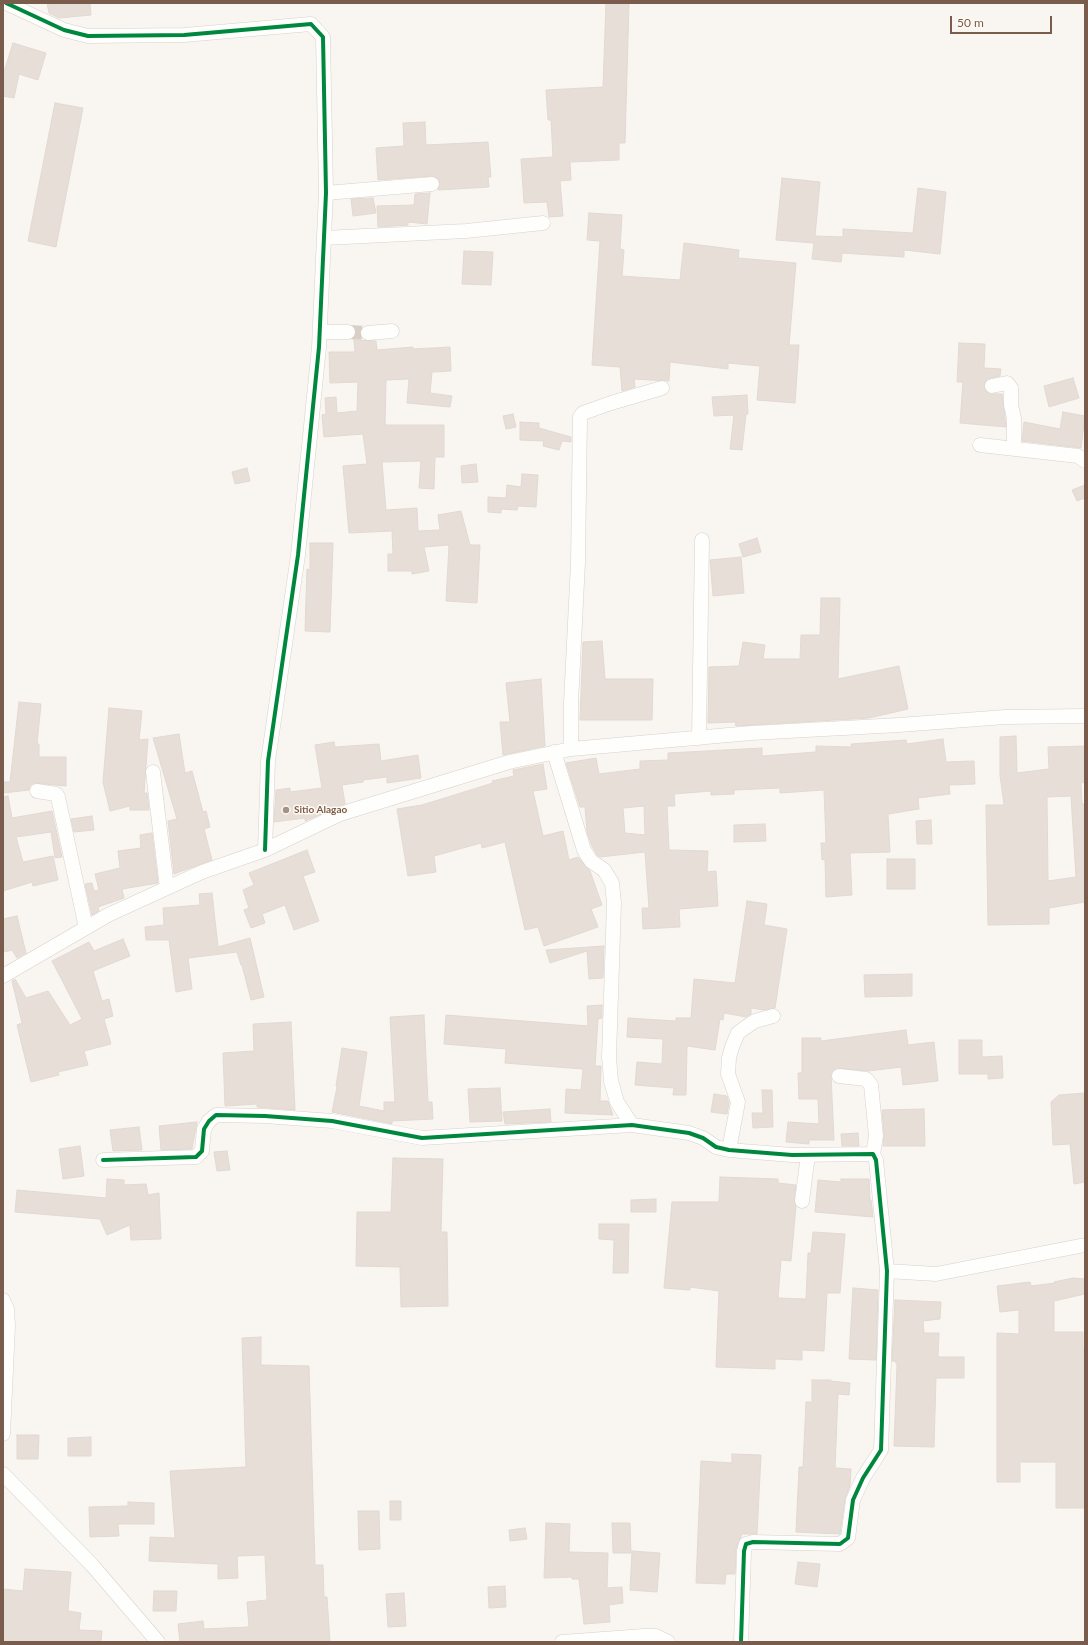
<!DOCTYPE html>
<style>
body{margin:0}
#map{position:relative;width:1088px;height:1645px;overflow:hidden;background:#f9f5f0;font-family:Lato,sans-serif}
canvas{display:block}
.frame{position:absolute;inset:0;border:4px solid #7a5c4d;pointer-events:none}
.scale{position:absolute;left:950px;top:16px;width:102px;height:18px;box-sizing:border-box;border:2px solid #7a5c4d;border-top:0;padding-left:5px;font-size:12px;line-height:14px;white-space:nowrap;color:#7a5c4d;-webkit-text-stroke:3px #fffaf3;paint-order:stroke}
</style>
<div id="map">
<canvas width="1088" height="1645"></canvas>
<div class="frame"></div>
<div class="scale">50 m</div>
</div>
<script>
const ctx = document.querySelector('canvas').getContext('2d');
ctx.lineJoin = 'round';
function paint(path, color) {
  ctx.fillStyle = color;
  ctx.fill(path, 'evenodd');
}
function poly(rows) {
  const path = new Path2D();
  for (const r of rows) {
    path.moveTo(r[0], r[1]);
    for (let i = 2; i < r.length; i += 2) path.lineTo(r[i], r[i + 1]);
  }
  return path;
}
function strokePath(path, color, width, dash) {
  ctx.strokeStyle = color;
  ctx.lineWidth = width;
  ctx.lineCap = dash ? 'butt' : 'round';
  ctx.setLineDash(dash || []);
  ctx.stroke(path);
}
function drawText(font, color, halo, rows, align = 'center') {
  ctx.font = font + ' Lato,sans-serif';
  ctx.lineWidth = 3;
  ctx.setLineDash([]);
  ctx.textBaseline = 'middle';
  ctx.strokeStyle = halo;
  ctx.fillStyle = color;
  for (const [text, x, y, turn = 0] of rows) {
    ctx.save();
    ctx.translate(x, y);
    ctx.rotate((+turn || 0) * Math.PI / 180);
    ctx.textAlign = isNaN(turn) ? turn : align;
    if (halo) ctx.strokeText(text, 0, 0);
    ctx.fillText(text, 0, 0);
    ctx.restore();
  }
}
const building = poly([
 [47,3,90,3,91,15,59,18,49,13,47,3],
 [606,3,629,3,625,143,619,143,619,160,570,162,571,180,560,181,563,216,549,217,547,202,524,203,521,159,553,157,551,120,548,120,546,90,603,87,606,3],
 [13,43,46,53,38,80,19,74,14,98,3,96,3,75,13,43],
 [55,103,83,108,56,247,28,241,55,103],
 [425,122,426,145,488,142,491,177,488,177,489,187,438,190,440,184,439,179,432,176,378,180,376,148,404,146,403,123,425,122],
 [782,178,820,182,815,236,843,237,843,229,913,233,918,188,946,192,940,254,904,250,904,257,842,253,841,262,812,259,814,243,776,240,782,178],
 [430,193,427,224,408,222,408,225,378,227,377,206,414,205,415,194,430,193],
 [373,198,376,213,353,216,351,199,373,198],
 [589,213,622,215,620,249,624,250,622,276,680,280,684,243,739,250,738,258,796,263,789,345,799,345,795,403,757,400,760,366,728,363,728,369,670,362,669,381,634,379,635,387,622,391,620,367,592,365,600,241,587,240,589,213],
 [464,251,493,252,491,285,462,284,464,251],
 [354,340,376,341,377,350,413,347,413,349,450,347,451,371,432,372,430,393,452,396,450,407,407,403,409,379,386,380,385,425,444,425,444,457,435,457,434,489,419,488,421,461,382,462,386,510,417,508,418,531,440,530,438,515,461,511,470,545,480,545,477,603,446,601,449,545,424,547,429,571,412,574,412,571,388,571,388,554,393,554,392,531,349,533,343,466,367,464,363,434,324,437,322,415,326,414,325,398,336,397,337,413,357,411,358,382,330,383,329,352,355,352,354,340],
 [959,343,985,344,984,368,1001,369,1000,376,987,379,984,387,989,394,1002,394,1005,417,1001,418,1005,418,1006,427,960,423,963,382,957,382,959,343],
 [1073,378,1079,398,1049,407,1044,386,1073,378],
 [747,395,748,414,746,414,742,450,730,449,734,415,714,416,712,397,747,395],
 [1063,412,1085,416,1081,448,1022,441,1024,422,1060,429,1063,412],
 [513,414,516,427,506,429,503,416,513,414],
 [520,422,539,423,539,428,571,437,571,442,562,441,559,450,543,446,544,441,520,440,520,422],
 [476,464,478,482,462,483,461,466,476,464],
 [247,468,250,481,235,484,232,472,247,468],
 [522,474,538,475,536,507,518,506,517,510,501,509,501,513,488,512,488,497,506,498,507,485,521,487,522,474],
 [1085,485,1085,498,1077,501,1072,490,1085,485],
 [757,538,761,552,743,557,739,544,757,538],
 [310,543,333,543,330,632,305,631,307,569,310,570,310,543],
 [741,557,744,593,713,596,710,560,741,557],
 [821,598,840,598,838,679,899,666,908,709,869,718,736,726,735,722,708,723,709,667,739,666,743,642,765,645,763,659,800,659,801,635,820,635,821,598],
 [602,641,605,679,653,679,652,720,580,720,583,642,602,641],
 [541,679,545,746,503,755,500,722,510,722,506,683,541,679],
 [19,702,41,704,37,744,39,744,39,757,66,757,66,786,34,783,30,786,29,790,3,793,3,782,10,782,19,702],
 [109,708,142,711,139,740,148,739,144,793,147,793,149,810,130,810,130,806,110,811,103,782,109,708],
 [179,734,185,773,192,771,203,812,206,811,210,827,204,829,212,860,174,874,168,821,177,819,153,738,179,734],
 [1016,736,1017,773,1049,769,1048,747,1085,746,1085,782,1081,783,1082,804,1085,804,1085,902,1049,908,1049,924,988,925,986,805,1004,805,1000,775,1000,737,1016,736],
 [1071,796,1076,877,1048,881,1047,797,1071,796],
 [943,739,946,762,974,761,975,784,949,785,950,794,918,798,919,809,888,814,890,852,850,853,852,895,826,897,825,859,822,860,821,843,826,843,824,790,780,793,780,788,734,790,734,794,711,795,711,791,674,794,675,806,667,806,669,850,708,851,707,872,716,871,718,906,679,909,680,927,643,929,642,908,649,908,645,852,600,857,597,855,592,846,587,832,585,807,580,807,566,763,596,758,599,774,640,769,640,761,668,760,668,753,762,748,762,756,816,752,816,746,852,747,851,744,906,740,907,744,943,739],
 [644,806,645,835,625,833,623,808,644,806],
 [334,742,335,747,379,744,381,761,418,755,421,778,387,783,387,777,363,780,363,782,342,785,345,804,305,821,305,818,274,822,276,790,290,788,290,792,322,788,315,745,334,742],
 [543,764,547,789,533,791,543,836,563,831,569,860,578,857,590,871,602,905,591,909,598,927,544,946,538,927,525,930,505,842,482,848,481,843,434,856,436,872,408,876,397,809,422,805,493,783,492,781,514,776,513,770,543,764],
 [8,796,12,818,52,811,62,857,55,858,51,832,16,837,23,862,53,856,58,880,33,886,32,882,3,891,3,797,8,796],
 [92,816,94,830,74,832,71,819,92,816],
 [931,820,932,844,917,844,916,821,931,820],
 [765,824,766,841,734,842,734,825,765,824],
 [152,833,158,883,122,889,124,898,98,907,99,911,92,915,85,884,92,883,94,891,99,890,95,874,120,868,118,851,141,848,140,835,152,833],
 [307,850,315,872,303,876,319,921,294,930,285,905,262,914,265,923,251,928,244,910,249,908,243,890,254,885,249,873,307,850],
 [887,859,915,859,915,889,887,889,887,859],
 [212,893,218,947,250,938,264,997,251,1000,242,965,241,965,237,952,188,958,192,989,176,992,169,940,146,940,145,927,164,925,163,908,200,905,199,894,212,893],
 [747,901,767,904,764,925,787,929,775,1008,764,1010,751,1008,751,1014,746,1017,724,1013,723,1020,720,1019,715,1050,687,1046,686,1095,673,1095,674,1088,635,1085,637,1062,662,1064,663,1039,627,1037,628,1018,676,1021,676,1018,691,1018,694,979,735,983,747,901],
 [17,916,26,953,17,958,12,950,5,952,3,945,3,919,17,916],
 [123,939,130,956,93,971,102,1001,109,999,113,1016,104,1019,111,1044,84,1051,88,1065,58,1072,59,1075,31,1082,17,1025,22,1023,12,981,15,979,26,998,48,991,70,1025,82,1019,52,961,89,942,94,951,123,939],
 [604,946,603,978,589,979,587,951,550,963,546,950,604,946],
 [912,974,912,996,865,997,864,975,912,974],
 [602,1005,602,1018,598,1019,595,1066,601,1066,600,1101,608,1101,613,1115,565,1113,566,1089,581,1090,583,1069,505,1063,506,1049,444,1044,446,1015,588,1026,587,1006,602,1005],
 [424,1015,428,1102,432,1102,433,1119,392,1121,392,1124,332,1112,337,1087,336,1086,342,1048,367,1052,359,1106,384,1111,384,1102,395,1102,390,1017,424,1015],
 [291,1022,295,1110,257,1107,257,1104,225,1106,223,1053,254,1051,253,1024,291,1022],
 [906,1030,908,1045,934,1042,938,1081,903,1085,901,1067,868,1071,836,1068,831,1075,834,1140,809,1140,809,1144,786,1142,788,1122,819,1124,818,1099,799,1099,798,1073,802,1073,802,1038,821,1038,821,1041,906,1030],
 [959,1040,982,1040,982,1057,1002,1056,1003,1078,988,1079,988,1074,959,1074,959,1040],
 [500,1088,502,1121,470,1122,468,1089,500,1088],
 [762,1090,772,1090,773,1127,753,1128,752,1113,763,1113,762,1090],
 [1085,1093,1085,1182,1074,1184,1070,1144,1053,1145,1051,1102,1059,1095,1085,1093],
 [714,1094,727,1096,729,1103,727,1114,711,1112,714,1094],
 [550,1109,551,1122,505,1124,503,1112,550,1109],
 [924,1109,925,1146,883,1146,884,1135,882,1110,924,1109],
 [197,1122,192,1149,161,1150,159,1126,197,1122],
 [139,1127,142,1150,113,1151,110,1130,139,1127],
 [858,1133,859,1146,842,1146,841,1134,858,1133],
 [80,1146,84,1176,63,1179,59,1149,80,1146],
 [227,1151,230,1170,217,1171,214,1152,227,1151],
 [393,1158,443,1159,441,1232,447,1232,448,1306,401,1307,400,1267,356,1266,357,1212,391,1212,393,1158],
 [720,1177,778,1179,778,1183,796,1185,794,1200,796,1206,791,1261,781,1260,778,1298,806,1299,808,1253,811,1253,813,1232,845,1234,840,1293,827,1293,824,1351,802,1350,802,1360,775,1359,775,1369,716,1367,719,1291,690,1287,690,1290,664,1288,672,1202,719,1202,720,1177],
 [107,1179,124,1180,124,1185,146,1184,148,1195,159,1193,161,1239,131,1240,130,1225,107,1235,100,1219,15,1212,17,1190,106,1198,107,1179],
 [841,1179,869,1179,870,1200,871,1200,873,1217,815,1212,818,1180,841,1182,841,1179],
 [656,1199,656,1212,631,1212,631,1200,656,1199],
 [599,1224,629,1224,628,1273,613,1273,614,1240,599,1239,599,1224],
 [1073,1278,1085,1279,1085,1294,1054,1301,1054,1332,1083,1332,1083,1348,1085,1348,1085,1508,1056,1508,1056,1462,1020,1462,1020,1482,997,1482,997,1333,1019,1334,1019,1310,1000,1312,997,1286,1030,1282,1031,1286,1055,1283,1054,1282,1073,1278],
 [853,1288,878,1290,876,1360,849,1359,853,1288],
 [895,1300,941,1302,940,1319,923,1321,924,1333,939,1333,938,1357,964,1357,964,1378,936,1378,934,1447,894,1446,897,1365,895,1361,892,1361,895,1300],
 [261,1337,261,1365,309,1366,315,1565,323,1565,324,1597,327,1597,330,1642,180,1642,178,1624,203,1621,204,1629,249,1627,247,1602,267,1600,265,1555,237,1556,238,1578,218,1579,218,1564,149,1561,150,1537,175,1538,170,1471,246,1467,242,1338,261,1337],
 [812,1380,831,1380,831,1381,850,1383,849,1395,838,1394,835,1468,851,1469,850,1486,845,1499,840,1534,796,1532,799,1467,803,1467,806,1402,812,1402,812,1380],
 [17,1435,39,1435,38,1459,17,1459,17,1435],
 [91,1437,91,1456,68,1456,68,1438,91,1437],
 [732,1454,761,1455,757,1534,742,1534,736,1549,735,1574,726,1574,725,1584,696,1583,701,1461,732,1463,732,1454],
 [390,1501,401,1501,401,1520,390,1520,390,1501],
 [128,1502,154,1503,154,1524,118,1524,119,1536,90,1537,89,1507,128,1506,128,1502],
 [358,1511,379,1511,380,1549,359,1550,358,1511],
 [546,1523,570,1524,569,1552,608,1553,607,1588,622,1587,623,1603,609,1605,610,1622,584,1624,579,1579,572,1579,572,1577,544,1578,546,1523],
 [612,1523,630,1523,631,1553,613,1553,612,1523],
 [525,1528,527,1539,510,1541,509,1530,525,1528],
 [632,1551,660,1553,657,1592,630,1590,632,1551],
 [798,1562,820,1564,817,1587,795,1584,798,1562],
 [25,1569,71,1572,68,1611,81,1613,79,1630,102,1631,101,1642,3,1642,3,1589,23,1591,25,1569],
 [505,1586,506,1607,489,1608,488,1587,505,1586],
 [154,1591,177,1591,176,1611,153,1611,154,1591],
 [404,1593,406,1626,388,1627,386,1594,404,1593]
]);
paint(building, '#e6ded7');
strokePath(building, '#e2d8d2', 1);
strokePath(poly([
 [348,332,368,333]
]), '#d9cfc7', 14, [14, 7]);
const minor = poly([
 [6,3,64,30,88,36,184,35,311,24,323,37,326,193,319,347,298,555,268,761,265,850],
 [326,193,432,184],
 [324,238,466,231,543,223],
 [320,332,348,332],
 [368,333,392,331],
 [992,386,1007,383,1011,388,1011,405,1014,418,1014,449],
 [980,445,1078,456,1085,461],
 [699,738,702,540],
 [571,749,571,703,578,562,580,417,583,413,611,403,662,388],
 [554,752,584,850,591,861,604,870,612,883,614,903,609,1057,611,1081,617,1102,632,1125],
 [153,772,167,888],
 [37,791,56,794,58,797,86,928],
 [3,976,108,915,202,872,265,850,340,814,509,762,571,749,751,733,899,725,1005,717,1085,716],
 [839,1076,866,1079,871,1085,876,1136,873,1154],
 [729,1150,738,1102,728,1074,729,1058,732,1047,738,1033,746,1027,755,1021,773,1016],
 [103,1160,196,1157,202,1151,204,1129,209,1121,216,1115,265,1116,332,1121,422,1138,632,1125,689,1133,703,1138,716,1147,729,1150,792,1155,873,1154,876,1160,887,1271,881,1450,863,1478,853,1500,848,1538,840,1544,753,1542,746,1544,744,1551,741,1642],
 [802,1201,808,1155],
 [887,1271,936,1274,1085,1245],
 [3,1300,7,1309,8,1326,3,1434],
 [3,1474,92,1565,158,1642],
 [562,1642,644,1636,656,1636,668,1642]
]);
strokePath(minor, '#d7d1cb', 15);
strokePath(minor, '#fefefd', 14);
strokePath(poly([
 [6,3,64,30,88,36,184,35,311,24,323,37,326,193,319,347,298,555,268,761,265,850],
 [103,1160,196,1157,202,1151,204,1129,209,1121,216,1115,265,1116,332,1121,422,1138,632,1125,689,1133,703,1138,716,1147,729,1150,792,1155,873,1154,876,1160,887,1271,881,1450,863,1478,853,1500,848,1538,840,1544,753,1542,746,1544,744,1551,741,1642]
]), '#00873e', 4);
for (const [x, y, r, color] of [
 [286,810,4,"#a69286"]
]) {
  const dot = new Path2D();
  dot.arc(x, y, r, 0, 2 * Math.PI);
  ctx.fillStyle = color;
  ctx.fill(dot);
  strokePath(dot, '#fffaf3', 1.5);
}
drawText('bold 10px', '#7a5c4d', '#fffaf3', [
 ["Sitio Alagao",294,810]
], 'left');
</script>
